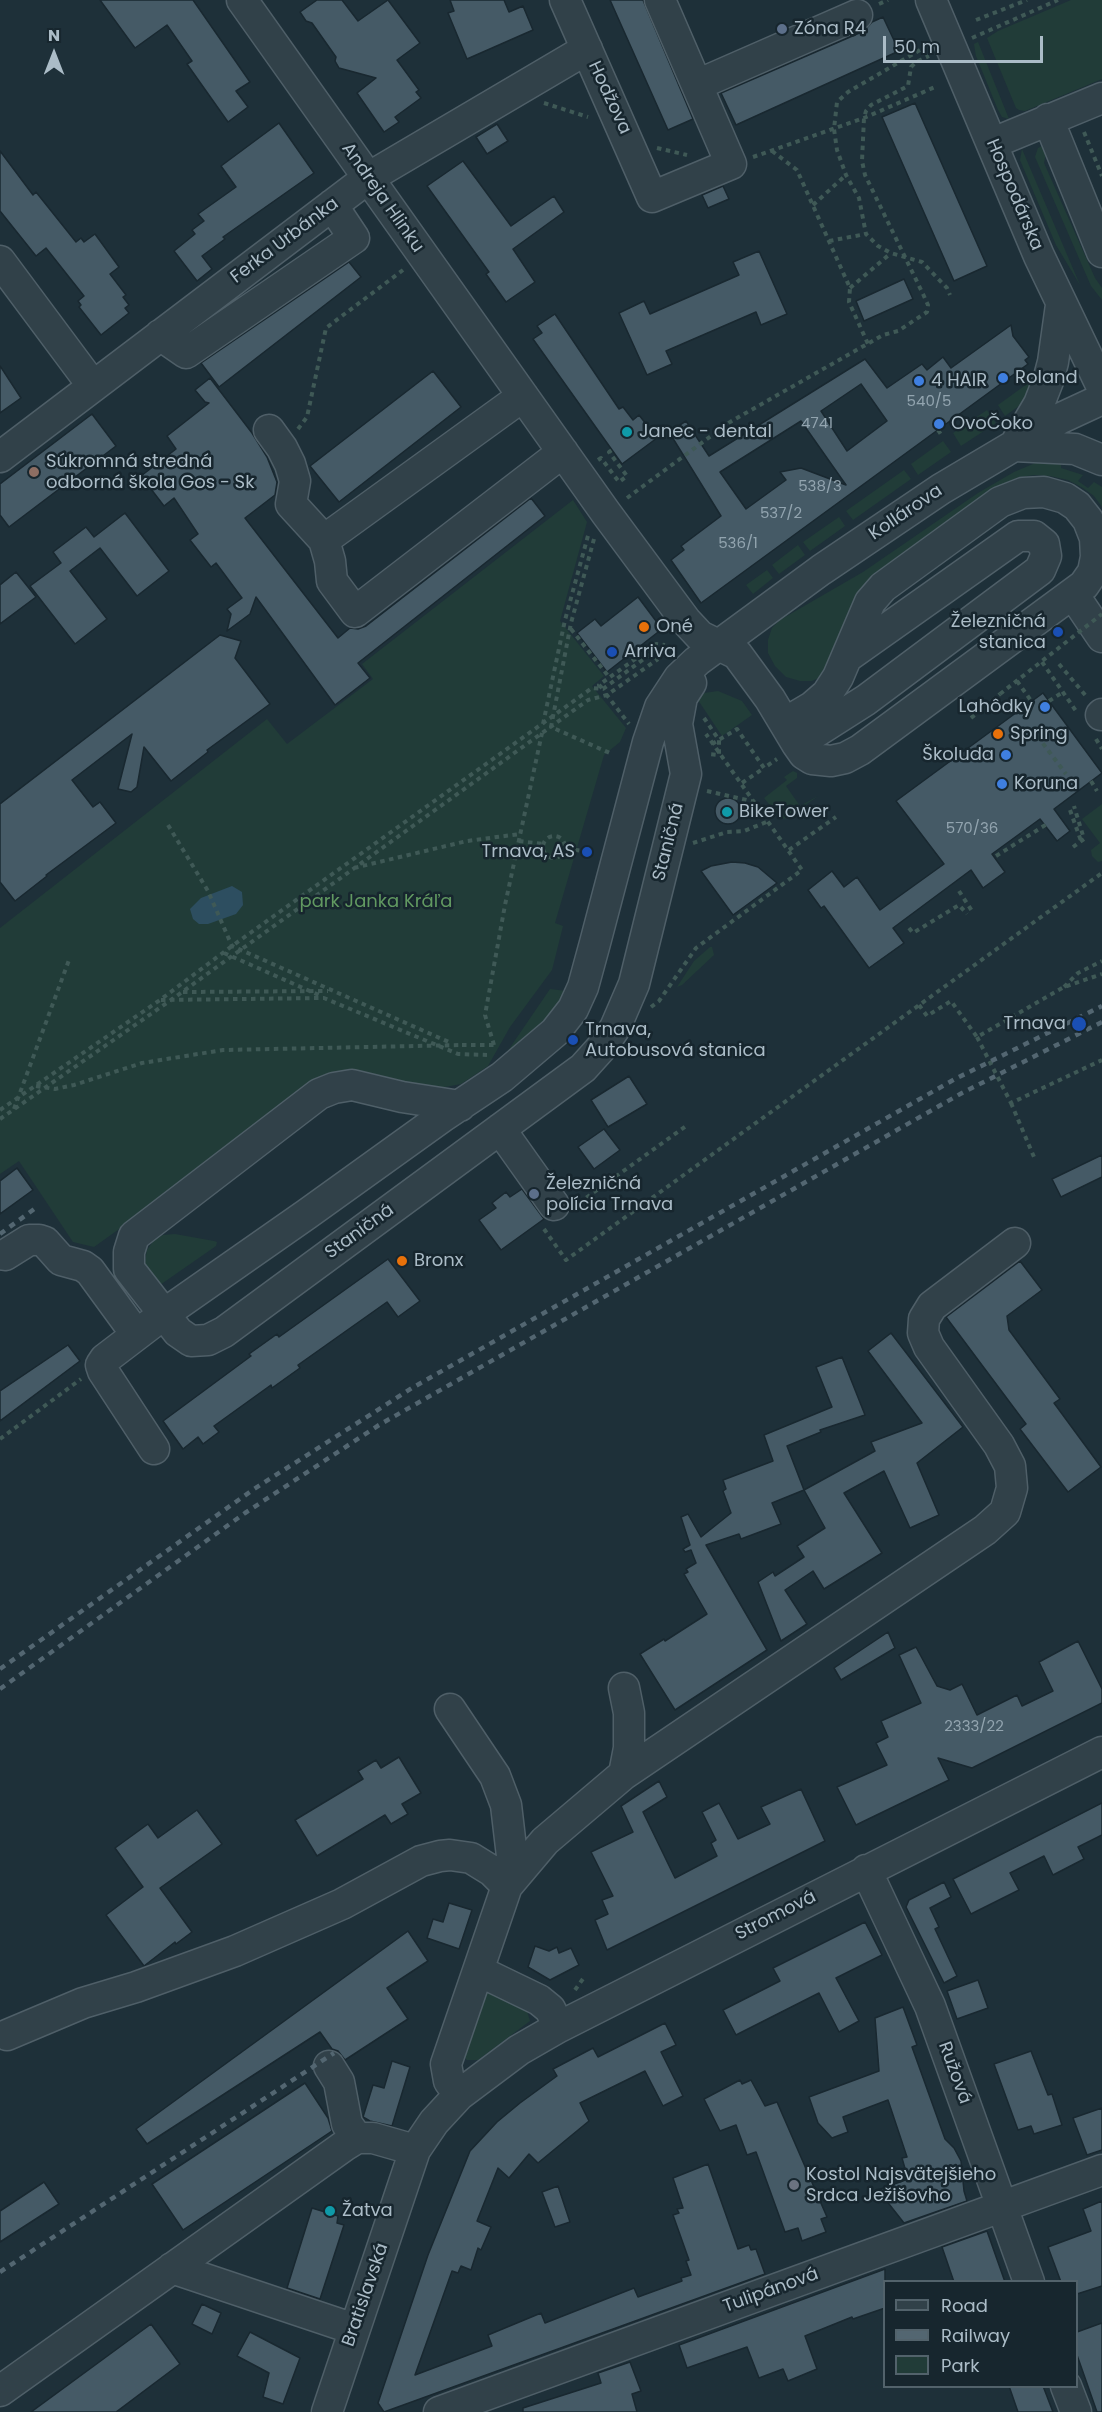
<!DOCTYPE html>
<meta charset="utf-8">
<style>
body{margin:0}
#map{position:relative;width:1102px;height:2412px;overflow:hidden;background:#1e3039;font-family:Poppins,sans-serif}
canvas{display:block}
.legend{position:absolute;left:883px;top:2280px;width:195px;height:108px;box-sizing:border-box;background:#17262e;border:2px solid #52626b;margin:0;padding:8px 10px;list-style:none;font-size:18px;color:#abbcc7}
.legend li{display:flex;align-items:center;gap:12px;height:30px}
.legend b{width:30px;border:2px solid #52626b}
.north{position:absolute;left:24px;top:24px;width:60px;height:60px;-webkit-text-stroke:4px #17262e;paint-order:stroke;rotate:0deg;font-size:16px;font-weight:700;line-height:24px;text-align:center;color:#abbcc7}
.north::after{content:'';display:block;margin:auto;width:21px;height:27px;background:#abbcc7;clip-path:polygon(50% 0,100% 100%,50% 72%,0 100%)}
.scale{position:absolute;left:883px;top:36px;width:160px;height:27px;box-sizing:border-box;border:3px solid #abbcc7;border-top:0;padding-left:8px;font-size:18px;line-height:21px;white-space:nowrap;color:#abbcc7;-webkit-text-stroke:4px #17262e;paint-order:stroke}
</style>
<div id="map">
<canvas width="1102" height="2412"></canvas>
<ul class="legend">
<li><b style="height:8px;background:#314149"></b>Road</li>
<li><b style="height:8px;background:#536671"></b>Railway</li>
<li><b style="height:16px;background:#213c38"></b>Park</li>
</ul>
<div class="north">N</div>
<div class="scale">50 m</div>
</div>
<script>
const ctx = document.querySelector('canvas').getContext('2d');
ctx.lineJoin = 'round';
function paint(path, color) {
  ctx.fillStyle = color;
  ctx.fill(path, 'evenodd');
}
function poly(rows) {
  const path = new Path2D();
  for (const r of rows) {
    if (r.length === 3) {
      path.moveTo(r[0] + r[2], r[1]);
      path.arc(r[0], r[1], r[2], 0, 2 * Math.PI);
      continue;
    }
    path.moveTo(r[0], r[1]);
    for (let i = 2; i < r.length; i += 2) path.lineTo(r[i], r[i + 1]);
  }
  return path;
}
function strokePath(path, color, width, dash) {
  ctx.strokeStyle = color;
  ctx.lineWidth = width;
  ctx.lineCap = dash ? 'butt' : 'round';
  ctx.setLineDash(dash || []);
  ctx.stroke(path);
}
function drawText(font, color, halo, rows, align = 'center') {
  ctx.font = font + ' Poppins,sans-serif';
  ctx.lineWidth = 5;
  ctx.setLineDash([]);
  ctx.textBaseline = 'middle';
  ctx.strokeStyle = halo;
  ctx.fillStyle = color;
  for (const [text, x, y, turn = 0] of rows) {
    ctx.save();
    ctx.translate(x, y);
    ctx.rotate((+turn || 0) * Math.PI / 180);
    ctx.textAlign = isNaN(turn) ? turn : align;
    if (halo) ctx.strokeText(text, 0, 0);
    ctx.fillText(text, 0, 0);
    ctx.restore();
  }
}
paint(poly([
 [1071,0,1102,0,1102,79,1025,111,1019,110,1016,108,987,38,998,31],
 [978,42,1009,119,1002,117,998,110,976,56,974,44],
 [1048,143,1044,163,1095,278,1102,288,1102,300,1091,286,1035,157,1038,148],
 [1022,149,1080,285,1056,245,1020,160],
 [1027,384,1033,386,1023,403,1005,416,998,405],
 [987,410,996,423,961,446,953,433],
 [943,441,951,452,918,475,911,464],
 [1061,457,1061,468,1083,475,1078,481,1088,488,1094,482,1102,487,1102,507,1094,496,1083,488,1068,480,1050,476,1035,475,1019,477,1001,485,871,576,861,590,825,675,812,681,800,681,786,677,775,666,768,653,768,640,772,628,780,620,863,572,978,493,1014,472,1040,461],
 [904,470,911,479,853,520,846,511],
 [573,500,587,522,560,621,604,676,592,686,626,728,620,742,604,755,555,923,563,926,552,970,510,1027,488,1066,461,1084,424,1091,319,1086,94,1247,73,1242,19,1161,0,1174,0,928,267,719,287,744,373,679,362,664],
 [839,517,845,526,810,551,803,542],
 [798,545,805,555,779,574,772,565],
 [767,570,773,578,753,594,746,585],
 [718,691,742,701,752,715,722,736,696,697,704,693],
 [793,771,797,773,797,778,786,786,800,806,818,796,787,818,781,819,764,798,787,780,784,777],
 [1102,804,1102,861,1098,862,1092,856,1091,850,1100,843,1082,819],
 [710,947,712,947,714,955,682,985,677,987,694,961],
 [550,989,567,991,559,1006,536,1031,507,1052],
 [175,1234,214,1241,217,1242,216,1246,160,1285,147,1274,145,1262,147,1250,154,1240,163,1235],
 [489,1992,527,2011,530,2021,478,2060,467,2060,463,2056,485,1993]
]), '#213c38');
paint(poly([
 [232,886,242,892,243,905,236,914,208,924,199,924,193,919,190,909,201,898]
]), '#2d4e60');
const building = poly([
 [100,0,193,0,250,82,236,91,248,107,228,122,187,64,192,61,167,25,135,48,100,0],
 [317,0,342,0,358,21,388,0,420,43,397,60,419,90,416,92,421,98,395,117,399,122,384,132,357,93,376,78,339,68,335,61,336,57,312,23,306,21,300,12,317,0],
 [450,0,504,0,509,12,523,6,533,30,467,59,448,13,454,11,450,0],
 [610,0,643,0,693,119,668,130,610,0],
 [883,17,899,51,736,125,721,93,864,31,872,22,883,17],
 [915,103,987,266,954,281,882,117,915,103],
 [279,123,314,173,223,237,225,239,202,256,212,269,197,281,174,251,195,234,192,230,204,221,198,214,236,187,221,166,279,123],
 [497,124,508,141,487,154,476,137,497,124],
 [0,151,33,195,36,192,76,242,81,238,84,242,95,234,119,267,110,274,126,295,123,297,129,305,125,308,129,313,101,335,79,307,81,305,78,301,84,296,46,248,36,256,0,211,0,151],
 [463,161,511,226,554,196,564,212,513,249,535,282,506,302,486,274,489,272,427,186,463,161],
 [723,186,729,199,708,208,702,195,723,186],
 [759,251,787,314,761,325,756,312,666,351,672,364,647,375,619,313,644,301,650,314,739,275,733,262,759,251],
 [349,262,361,277,219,387,201,363,349,262],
 [904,279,913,299,864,321,856,301,904,279],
 [555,314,619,409,623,407,633,420,639,415,657,438,622,464,533,339,542,333,537,326,555,314],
 [1011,325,1013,336,1029,357,1025,360,1028,364,701,603,671,560,684,550,681,546,721,516,669,432,686,421,709,456,865,359,887,388,922,364,927,370,943,357,951,368,1011,325],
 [861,384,887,421,847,451,821,411,861,384],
 [801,421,846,485,801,468,780,472,786,480,746,509,720,472,801,421],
 [0,366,21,398,0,413,0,366],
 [433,371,461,407,339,502,310,466,433,371],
 [210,378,252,433,267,457,277,482,275,495,245,518,338,638,350,628,358,629,366,626,531,498,545,516,358,663,370,678,335,705,256,597,250,614,227,631,231,614,227,609,242,598,216,563,211,567,190,540,198,534,174,498,164,506,141,476,176,449,167,436,209,403,205,402,195,390,210,378],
 [92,414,116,446,9,527,0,515,0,484,92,414],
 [125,513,169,571,137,596,100,548,70,571,107,619,75,644,30,586,61,563,53,552,86,527,94,537,125,513],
 [16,572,36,597,0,624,0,585,16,572],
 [638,597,662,629,607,672,577,633,595,619,601,626,638,597],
 [220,635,241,641,235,658,270,704,207,750,208,752,171,781,144,747,137,787,131,792,118,789,132,734,72,780,93,807,100,802,116,823,46,875,47,876,15,901,0,882,0,804,220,635],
 [1043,693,1102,773,1054,809,1070,831,1057,841,1040,819,992,854,1005,872,983,888,971,870,893,928,904,943,869,968,824,906,821,908,808,890,832,871,844,887,857,877,880,910,944,864,896,801,1043,693],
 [728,811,13],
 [732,862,745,863,758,867,777,883,733,915,701,871,711,866,732,862],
 [629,1076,647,1104,608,1127,591,1100,629,1076],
 [604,1129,620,1150,594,1169,578,1147,604,1129],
 [1102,1155,1102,1177,1061,1197,1052,1179,1102,1155],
 [17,1168,33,1190,0,1214,0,1181,17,1168],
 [522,1189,544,1219,501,1250,479,1220,496,1208,492,1203,506,1192,510,1197,522,1189],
 [388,1259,420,1301,398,1317,387,1302,298,1365,300,1368,272,1388,271,1385,214,1426,219,1432,203,1444,198,1437,183,1449,163,1421,251,1356,249,1354,277,1334,279,1337,388,1259],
 [1020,1261,1042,1290,1007,1316,1009,1330,1060,1399,1054,1403,1101,1467,1068,1492,1020,1429,1026,1424,946,1317,1020,1261],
 [891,1333,963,1427,917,1463,939,1515,910,1528,884,1471,844,1493,882,1553,824,1589,813,1571,785,1590,807,1624,781,1641,758,1582,773,1572,775,1576,804,1557,797,1546,825,1528,804,1490,875,1451,871,1442,922,1423,868,1351,891,1333],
 [68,1345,80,1361,0,1421,0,1391,68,1345],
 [842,1357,865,1415,820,1430,821,1432,787,1446,804,1490,772,1503,781,1524,741,1539,739,1534,706,1545,767,1650,675,1710,640,1654,664,1639,665,1641,707,1614,684,1574,688,1572,686,1569,696,1563,691,1550,685,1552,683,1549,690,1545,681,1517,688,1514,701,1537,731,1513,723,1491,726,1489,723,1480,773,1461,764,1435,832,1407,816,1367,842,1357],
 [888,1632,895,1648,841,1680,834,1668,888,1632],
 [1078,1641,1102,1689,1102,1703,972,1768,938,1758,949,1780,856,1825,837,1787,887,1765,876,1743,888,1737,881,1721,921,1703,899,1655,916,1647,937,1686,950,1690,962,1684,977,1715,1017,1695,1022,1706,1053,1691,1039,1662,1078,1641],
 [399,1757,421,1793,402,1804,408,1814,391,1824,385,1815,317,1856,295,1820,363,1779,358,1771,376,1760,381,1768,399,1757],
 [659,1781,667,1797,643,1812,675,1878,717,1856,711,1843,716,1840,702,1812,719,1803,738,1839,770,1824,761,1807,801,1789,825,1841,607,1950,595,1920,608,1914,602,1900,613,1896,591,1852,633,1832,621,1806,659,1781],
 [1102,1803,1102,1835,1078,1847,1084,1859,1053,1875,1044,1856,1010,1873,1019,1890,971,1914,953,1879,1102,1803],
 [197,1810,222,1844,160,1888,192,1932,176,1944,175,1942,144,1966,106,1915,143,1887,115,1848,148,1824,158,1838,197,1810],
 [944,1882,951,1897,930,1908,939,1927,935,1929,957,1976,944,1983,906,1907,909,1900,944,1882],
 [449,1903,472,1910,459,1949,427,1938,433,1919,443,1922,449,1903],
 [865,1922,882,1955,836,1978,859,2021,839,2032,819,1993,736,2035,723,2010,780,1981,773,1968,865,1922],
 [408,1931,428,1961,387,1988,408,2019,345,2060,338,2051,332,2049,320,2032,147,2144,136,2129,408,1931],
 [535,1946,549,1951,557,1947,559,1953,571,1948,579,1965,550,1980,528,1967,535,1946],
 [978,1980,988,2008,957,2019,947,1991,978,1980],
 [903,2007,917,2045,912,2047,945,2139,954,2148,961,2161,964,2191,967,2201,904,2223,878,2190,908,2179,902,2158,907,2157,888,2100,843,2117,848,2132,832,2138,818,2123,809,2097,879,2071,875,2018,903,2007],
 [665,2023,676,2045,661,2052,683,2096,663,2106,645,2071,580,2103,589,2121,538,2163,529,2154,509,2178,498,2168,477,2221,491,2227,481,2250,478,2248,471,2270,461,2266,458,2273,452,2271,415,2375,492,2346,488,2335,541,2313,545,2323,634,2288,638,2297,682,2281,681,2278,691,2275,686,2261,689,2260,673,2215,679,2213,677,2209,683,2208,673,2178,708,2164,738,2249,749,2245,751,2250,756,2249,765,2274,384,2412,378,2403,428,2255,470,2151,497,2122,520,2103,557,2076,553,2069,593,2048,598,2057,665,2023],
 [1031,2051,1048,2095,1052,2094,1062,2125,1034,2134,1031,2126,1018,2130,994,2064,1031,2051],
 [392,2061,410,2067,392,2126,370,2121,363,2117,373,2085,384,2088,392,2061],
 [740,2080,742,2084,751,2080,765,2106,777,2102,827,2217,821,2219,826,2232,802,2241,798,2228,785,2232,756,2152,747,2155,736,2125,720,2131,704,2099,740,2080],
 [305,2083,328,2118,332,2131,183,2230,152,2184,305,2083],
 [1102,2108,1102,2150,1087,2155,1073,2118,1102,2108],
 [44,2182,59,2204,0,2242,0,2211,44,2182],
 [558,2186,570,2222,555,2227,542,2192,558,2186],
 [1102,2201,1102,2286,1077,2294,1077,2282,1061,2282,1048,2247,1091,2231,1083,2209,1102,2201],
 [312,2208,338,2216,337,2223,344,2225,320,2299,287,2288,312,2208],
 [987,2231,1005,2282,954,2282,942,2247,987,2231],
 [885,2269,885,2308,853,2319,852,2317,805,2336,817,2369,788,2381,783,2369,759,2378,747,2347,687,2368,679,2345,885,2269],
 [202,2304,221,2313,212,2334,192,2324,202,2304],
 [1102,2323,1102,2412,1097,2412,1077,2355,1077,2332,1102,2323],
 [151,2324,180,2364,116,2412,31,2412,151,2324],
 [250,2332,300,2358,283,2404,263,2397,269,2373,237,2356,250,2332],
 [630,2362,641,2391,632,2394,637,2412,523,2412,523,2408,601,2383,598,2373,630,2362],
 [1009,2386,1043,2386,1053,2412,1018,2412,1009,2386]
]);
paint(building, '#455a66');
strokePath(building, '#192830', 1.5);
const minor = poly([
 [242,0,606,513,686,621,700,636,737,654,770,699,797,744,804,754,812,759,831,761,845,758,860,750,1084,585,1093,572,1096,557,1095,538,1088,520,1077,506,1065,498,1044,492,1023,493,1000,502,883,587,870,602,838,677,827,694,812,707,785,723],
 [565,0,652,197,731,164,660,0],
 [931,0,1039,256,1102,387],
 [697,85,857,15],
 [1048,119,1102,252],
 [993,143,1102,98],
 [0,261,93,386],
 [160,335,186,353,354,238,332,205],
 [269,430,282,448,290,464,295,481,291,504,324,540,523,396],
 [1016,443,1039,404,1048,381,1053,362,1061,305],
 [1014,446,1075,449,1102,460],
 [0,457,368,178,587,49],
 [324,540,330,561,332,581,355,612,563,452],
 [1073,594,1102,637],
 [1101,715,1102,714],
 [797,744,866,700,1040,570,1046,556,1044,544,1034,536,1018,536,847,657],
 [460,1106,402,1097,352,1085,334,1088,319,1094,134,1236,129,1252,129,1269,178,1332,191,1341,208,1340,224,1332,583,1068,601,1048,615,1028,634,984,686,774,677,724,682,697,691,683],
 [500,1129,554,1205],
 [5,1255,29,1240,39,1240,45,1242,61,1260,83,1266,90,1271,136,1334],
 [154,1449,103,1371,101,1365,105,1359,164,1314,307,1214,442,1117,502,1077,555,1032,573,1009,583,987,595,943,648,742,660,707,679,678,697,661,821,570,941,489,1059,419,1102,399],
 [624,1688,629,1713,629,1748,624,1774],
 [450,1709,495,1776,506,1805,512,1856,507,1886],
 [866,1870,930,2006,1029,2282],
 [479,1971,539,2000,550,2009,559,2027],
 [7,2035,83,2003,136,1987,235,1951,342,1904,421,1861,440,1856,450,1855,471,1858,492,1871,507,1886],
 [329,2066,339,2082,347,2124,357,2138],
 [459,2095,449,2081,446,2064,507,1886,545,1841,624,1774,985,1530,1005,1512,1012,1488,1010,1466,999,1445,929,1347,923,1333,924,1319,932,1306,1015,1243],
 [172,2268,354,2329],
 [1066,2386,1076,2412],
 [0,2391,344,2146,357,2138,373,2138,415,2150],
 [327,2412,415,2150,434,2122,459,2095,519,2050,559,2027,1102,1752],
 [439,2412,1102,2170]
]);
strokePath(minor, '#4f5f68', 33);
strokePath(poly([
 [879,4,888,0],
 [976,20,1027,0],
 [972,38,1058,0],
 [920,50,848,92,837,102,834,129,837,150,846,175,859,198,866,234,878,246,891,253,922,262,947,288,950,295],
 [544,103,588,117],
 [1084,132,1102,176],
 [657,148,687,155],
 [772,151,797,170,850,288,849,302,868,344],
 [753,157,864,118,935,87],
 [813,205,846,175],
 [829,241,866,234],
 [850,288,891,253],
 [298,429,307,417,326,328,403,270],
 [938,430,942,436],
 [598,460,601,458,619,482,627,476,609,452,612,450],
 [627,498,730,422,883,335,898,331,927,312,928,305,923,294,865,175,862,161,864,118,866,111,871,105,908,86,911,67,916,62,929,56],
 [594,539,571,623,551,727,612,754],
 [571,629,609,677],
 [1042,662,1076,711],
 [1059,664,1086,696],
 [1017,681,1032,702],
 [602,688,599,685,656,644,665,645],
 [606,694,629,724],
 [1049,701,1063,692],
 [704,718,719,740,719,755,708,754],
 [971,718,1000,694],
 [543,724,565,620,589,532],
 [1032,729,1066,774],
 [1096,739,1102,749],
 [712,744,737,729,764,768,777,759],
 [1091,781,1097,791],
 [742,783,764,768],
 [707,791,755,802],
 [1070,810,1081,841],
 [168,825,208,891,232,946,451,1043],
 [554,847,11],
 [519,841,543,844],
 [693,843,727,832,744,831,769,821],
 [1073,847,1084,839,1074,806],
 [566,848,587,852],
 [789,850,836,817],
 [996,856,1047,824],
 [354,868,467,841,520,834],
 [959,891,972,911],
 [909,928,913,933,959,905,967,914],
 [224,953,321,996],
 [1064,987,1078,973,1102,961],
 [183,992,328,991],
 [161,1000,324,998,458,1054,487,1055],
 [919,1005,927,1016,951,1001,977,1037,1064,987,1102,974],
 [651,1007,659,1001,696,948,802,870,706,734],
 [977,1037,1011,1103,1102,1060],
 [462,1045,494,1045],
 [494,1045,485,1015,505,905,542,733],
 [36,1086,55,1089,74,1085,142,1063,223,1050,464,1045],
 [1011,1103,1034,1157],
 [14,1109,69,960],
 [0,1110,160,1000,232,946,592,688,603,689,656,650,663,651,667,658],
 [0,1119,171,1000,588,700,607,695,658,659],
 [579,1203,686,1126],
 [544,1229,566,1260,1102,873],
 [0,1439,81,1379],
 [575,1990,585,1976]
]), '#3f5956', 4, [4.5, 4.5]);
strokePath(minor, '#314149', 30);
strokePath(poly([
 [0,1234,37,1207],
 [0,1669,254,1489,412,1388,955,1079,1102,1006],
 [0,1689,245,1513,379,1425,962,1093,1102,1022],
 [0,2272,334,2053]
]), '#536671', 4.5, [6, 6]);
strokePath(poly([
 [1000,694,1102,614]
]), '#3f5956', 4, [4.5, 4.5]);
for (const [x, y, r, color] of [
 [782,29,6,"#5c6f8a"],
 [1003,378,6,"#3f7fe0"],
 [919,381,6,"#3f7fe0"],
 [939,424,6,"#3f7fe0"],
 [627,432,6,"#0f9aa8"],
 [34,472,6,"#8d6e63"],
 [644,627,6,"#e8710a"],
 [1058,632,6,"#1a4fb4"],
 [612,652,6,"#1a4fb4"],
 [1045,707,6,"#3f7fe0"],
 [998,734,6,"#e8710a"],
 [1006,755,6,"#3f7fe0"],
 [1002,784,6,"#3f7fe0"],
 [727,812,6,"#0f9aa8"],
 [587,852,6,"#1a4fb4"],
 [1079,1024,8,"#1a4fb4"],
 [573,1040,6,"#1a4fb4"],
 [534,1194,6,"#5c6f8a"],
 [402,1261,6,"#e8710a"],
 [794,2185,6,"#6b7280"],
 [330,2211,6,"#0f9aa8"]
]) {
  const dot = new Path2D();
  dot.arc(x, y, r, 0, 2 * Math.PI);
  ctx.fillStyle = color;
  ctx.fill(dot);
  strokePath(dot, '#17262e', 2);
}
drawText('15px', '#92a4af', null, [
 ["540/5",929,402],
 ["4741",817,424],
 ["538/3",820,487],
 ["537/2",781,514],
 ["536/1",738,544],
 ["570/36",972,829],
 ["2333/22",974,1727]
]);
drawText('18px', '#abbcc7', '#17262e', [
 ["Zóna R4",794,29],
 ["Roland",1015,378],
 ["4 HAIR",931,381],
 ["OvoČoko",951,424],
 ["Janec - dental",639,432],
 ["Súkromná stredná",46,462],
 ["odborná škola Gos - Sk",46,483],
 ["Železničná",1046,622,"right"],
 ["stanica",1046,643,"right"],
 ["Oné",656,627],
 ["Arriva",624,652],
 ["Lahôdky",1033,707,"right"],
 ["Spring",1010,734],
 ["Školuda",994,755,"right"],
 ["Koruna",1014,784],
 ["BikeTower",739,812],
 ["Trnava, AS",575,852,"right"],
 ["Trnava",1066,1024,"right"],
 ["Trnava,",585,1030],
 ["Autobusová stanica",585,1051],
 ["Železničná",546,1184],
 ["polícia Trnava",546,1205],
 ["Bronx",414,1261],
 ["Kostol Najsvätejšieho",806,2175],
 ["Srdca Ježišovho",806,2196],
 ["Žatva",342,2211]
], 'left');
drawText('18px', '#abbcc7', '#17262e', [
 ["Hodžova",609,98,65],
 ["Hospodárska",1014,195,67],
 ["Andreja Hlinku",382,198,55],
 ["Ferka Urbánka",285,241,-37],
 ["Kollárova",906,513,-34],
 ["Staničná",669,842,-76],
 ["Staničná",360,1232,-36],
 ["Stromová",776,1916,-27],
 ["Ružová",954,2073,70],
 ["Tulipánová",771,2291,-20],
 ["Bratislavská",366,2295,-71]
]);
drawText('18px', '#619961', '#17262e', [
 ["park Janka Kráľa",376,902]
]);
</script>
